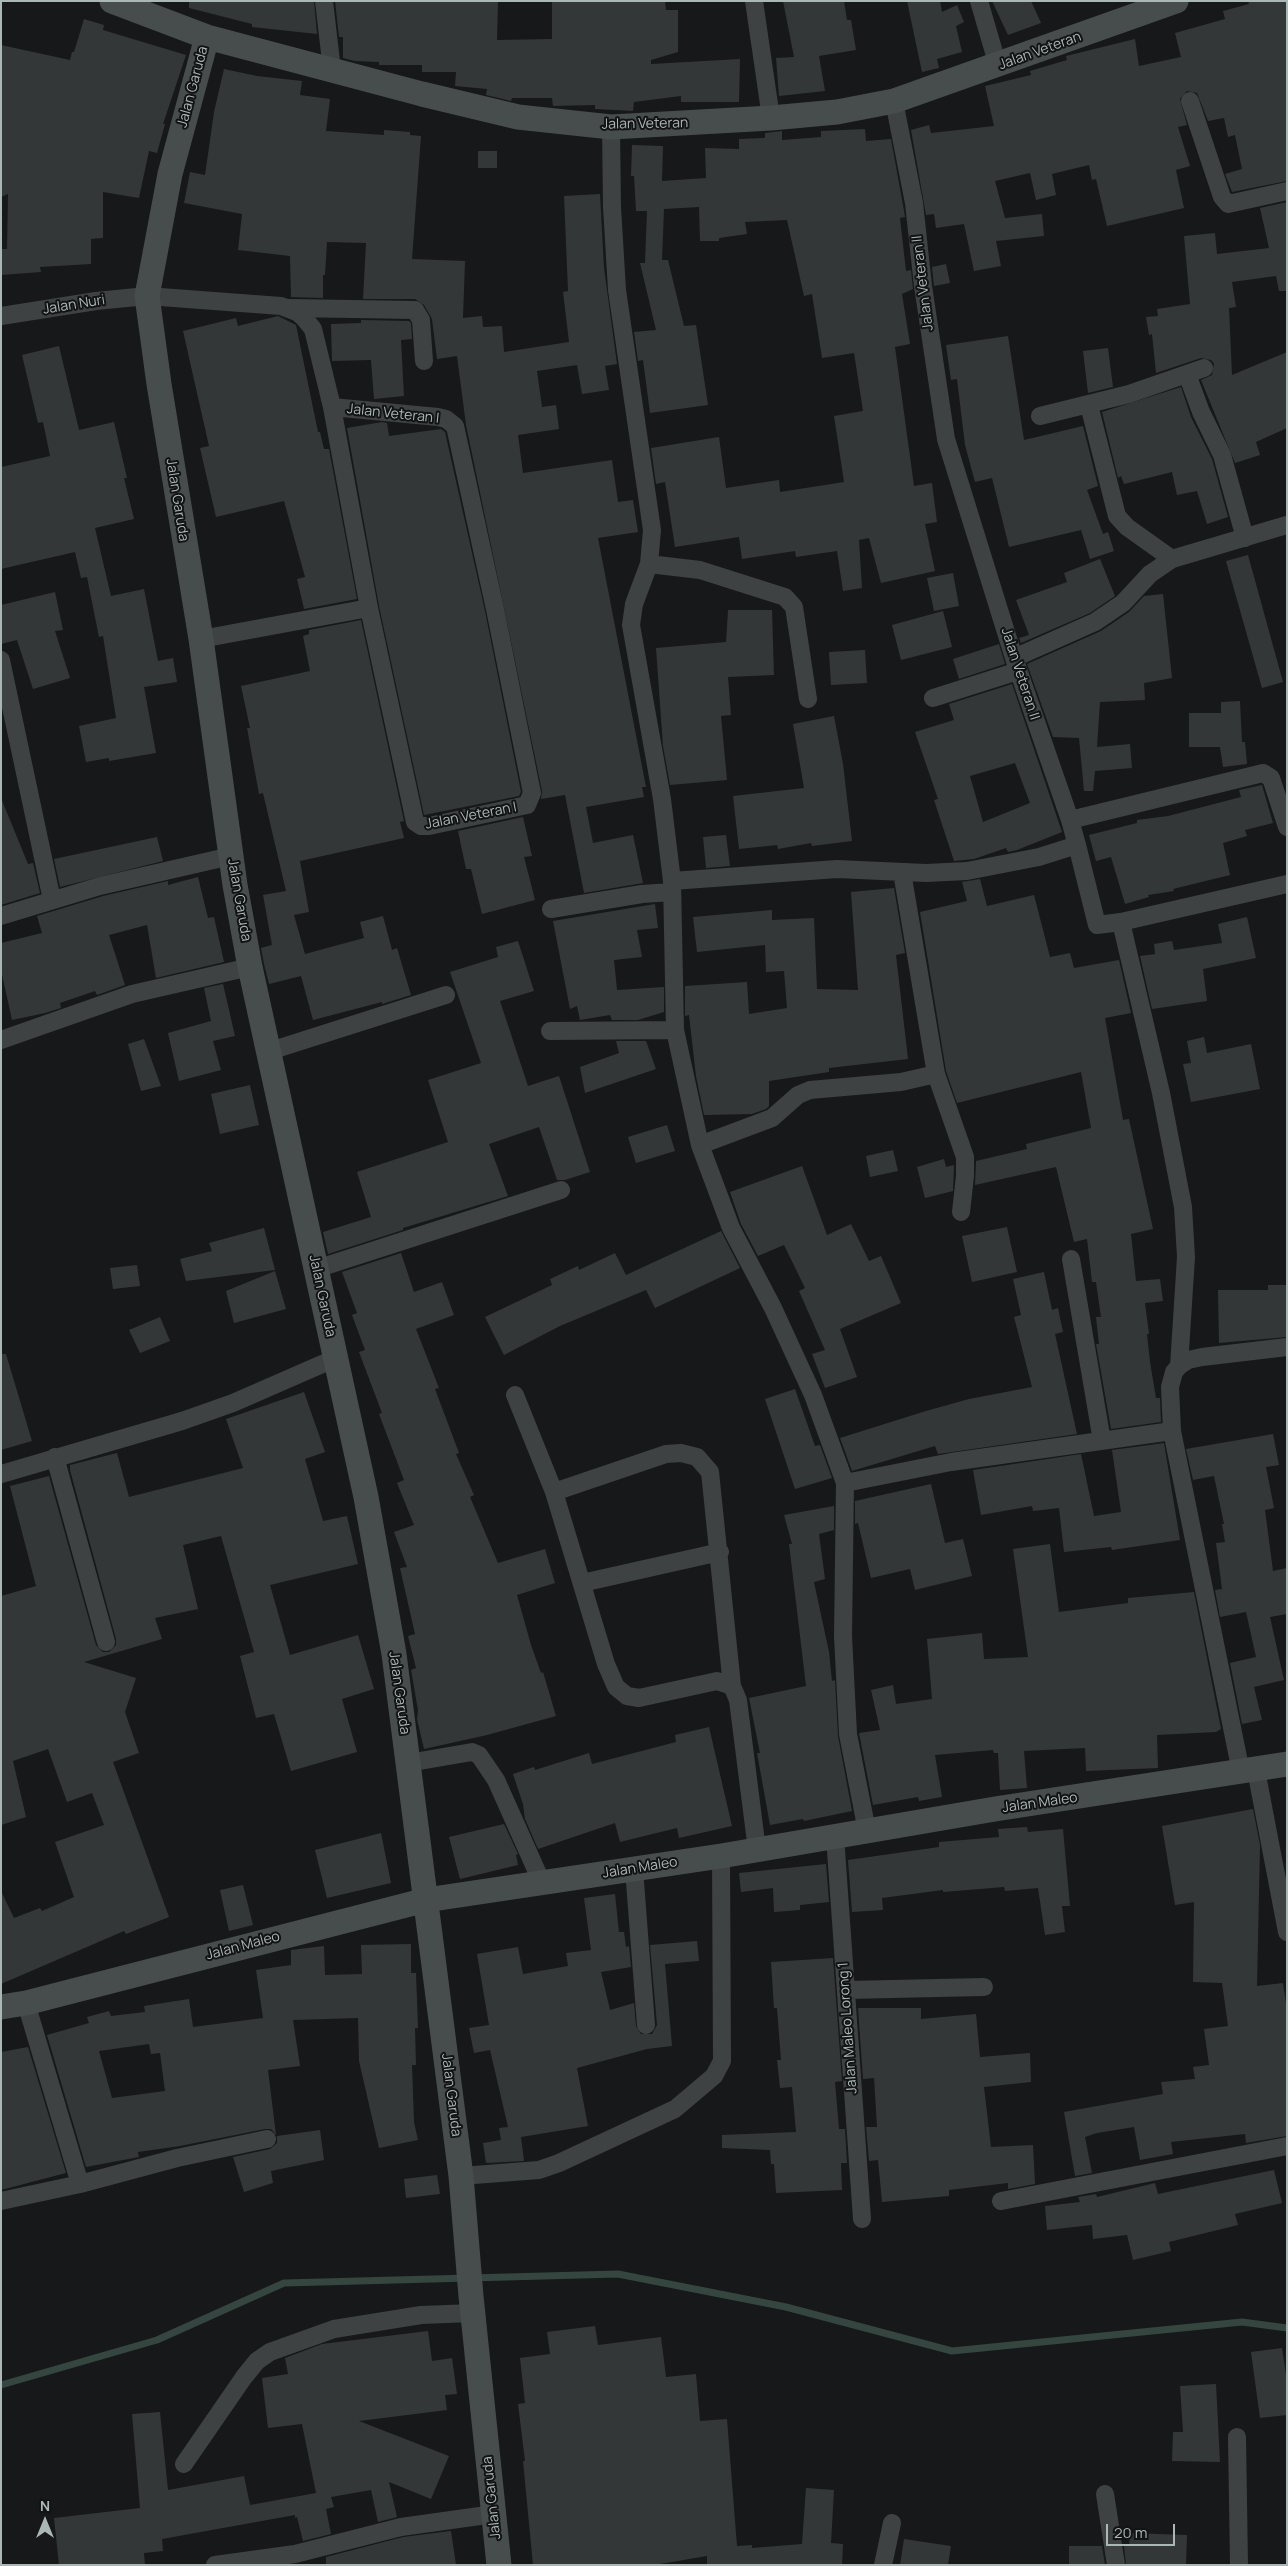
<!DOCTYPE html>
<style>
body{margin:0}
#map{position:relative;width:1288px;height:2566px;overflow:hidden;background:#171819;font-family:Manrope,sans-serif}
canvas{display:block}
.frame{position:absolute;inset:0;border:2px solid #abb7b6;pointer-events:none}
.north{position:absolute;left:20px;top:2496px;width:50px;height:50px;-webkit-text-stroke:4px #121314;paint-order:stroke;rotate:0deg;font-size:14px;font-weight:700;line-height:20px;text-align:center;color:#abb7b6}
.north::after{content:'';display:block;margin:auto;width:18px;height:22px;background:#abb7b6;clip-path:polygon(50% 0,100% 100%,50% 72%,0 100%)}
.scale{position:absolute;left:1106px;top:2524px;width:69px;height:22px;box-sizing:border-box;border:2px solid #abb7b6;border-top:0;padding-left:6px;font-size:15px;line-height:18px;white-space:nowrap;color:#abb7b6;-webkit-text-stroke:4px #121314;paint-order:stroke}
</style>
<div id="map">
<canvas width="1288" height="2566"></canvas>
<div class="frame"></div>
<div class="north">N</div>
<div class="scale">20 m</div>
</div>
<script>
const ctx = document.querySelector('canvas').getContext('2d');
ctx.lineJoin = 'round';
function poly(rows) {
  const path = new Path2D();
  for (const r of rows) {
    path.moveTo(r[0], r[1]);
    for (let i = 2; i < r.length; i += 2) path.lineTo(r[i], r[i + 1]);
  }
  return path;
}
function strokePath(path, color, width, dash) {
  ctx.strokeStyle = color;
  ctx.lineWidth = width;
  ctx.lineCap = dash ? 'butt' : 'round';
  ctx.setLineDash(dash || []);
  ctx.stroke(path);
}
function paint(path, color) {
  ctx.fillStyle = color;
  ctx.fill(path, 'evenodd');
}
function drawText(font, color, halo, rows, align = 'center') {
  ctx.font = font + ' Manrope,sans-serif';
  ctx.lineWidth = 4;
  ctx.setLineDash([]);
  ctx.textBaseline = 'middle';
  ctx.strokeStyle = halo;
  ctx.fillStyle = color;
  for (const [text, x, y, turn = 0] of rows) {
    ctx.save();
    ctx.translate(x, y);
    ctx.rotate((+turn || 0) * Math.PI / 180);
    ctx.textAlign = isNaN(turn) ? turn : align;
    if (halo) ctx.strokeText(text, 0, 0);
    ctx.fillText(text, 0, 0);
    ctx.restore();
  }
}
strokePath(poly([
 [1,2385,157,2340,284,2283,618,2274,786,2307,952,2351,1242,2322,1287,2328]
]), '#35453f', 7);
paint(poly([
 [189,1,314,1,317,34,252,27,252,24,189,8],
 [335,1,498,1,497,40,552,39,552,1,665,1,666,10,678,10,678,52,651,60,651,64,740,59,739,102,681,102,681,96,634,102,633,111,595,109,595,105,553,106,552,98,512,98,511,101,486,95,487,89,455,86,456,72,422,72,422,65,379,65,379,62,355,61,343,58,343,37,339,37],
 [783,1,844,1,847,20,851,20,856,50,819,56,825,91,779,96,776,58,794,57],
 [907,1,940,1,942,12,957,5,964,22,956,26,962,52,937,59,939,68,922,72],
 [992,1,1031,1,1041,23,1008,35],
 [1248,1,1287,1,1287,181,1232,192,1225,174,1242,169,1235,135,1228,137,1224,118,1208,121,1197,93,1187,91,1180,99,1187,125,1178,127,1190,166,1176,170,1184,208,1107,226,1096,179,1092,180,1089,165,1052,174,1056,195,1036,200,1030,173,995,181,1005,218,1042,214,1044,236,996,241,1001,266,974,271,964,224,936,228,934,214,926,215,911,130,929,125,931,133,994,126,985,86,1031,75,1030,71,1067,60,1066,56,1135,39,1139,66,1181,57,1175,33,1225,19,1223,11,1249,4],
 [84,19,104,25,103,30,186,55,163,124,165,124,157,153,149,151,139,198,103,192,103,238,91,239,91,264,40,267,41,272,1,275,1,249,7,249,8,194,1,197,1,45,70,60,72,52,74,52],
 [224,69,257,76,302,81,300,95,330,99,326,131,384,135,384,130,410,132,410,135,421,136,412,259,465,261,463,318,482,316,483,327,502,326,504,352,569,342,563,292,568,291,564,196,600,194,604,268,617,364,605,366,609,390,582,394,577,365,537,371,542,407,556,405,559,429,518,435,523,473,612,460,618,502,633,500,638,532,598,538,646,787,642,787,644,797,586,807,593,843,633,835,643,883,584,893,565,795,541,799,542,791,466,425,457,356,437,359,432,319,424,305,415,299,363,299,366,243,327,242,325,275,323,275,323,298,291,297,290,256,238,250,242,214,184,203,190,172,205,175,214,112],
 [865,129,866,141,891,139,903,205,905,217,900,218,906,271,911,270,913,289,902,294,910,344,895,347,914,486,932,483,937,522,925,524,935,571,881,583,869,538,859,540,862,588,843,591,837,551,796,557,795,551,742,559,739,537,675,547,665,482,656,484,651,448,719,437,726,488,779,480,780,492,844,482,834,416,863,411,854,353,822,358,812,294,804,296,787,220,745,222,747,234,719,238,719,241,700,241,699,207,664,209,662,260,668,260,684,326,696,325,708,405,650,413,643,360,638,361,634,332,656,330,640,263,645,263,647,211,636,211,634,176,631,176,632,145,663,146,662,181,706,178,705,148,739,149,739,139,765,138,765,133,782,131,782,140,821,137,821,131],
 [478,151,497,151,497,168,478,168],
 [1287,202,1287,291,1279,291,1276,276,1232,282,1236,307,1229,308,1232,375,1287,352,1287,428,1256,442,1260,455,1235,463,1201,380,1212,375,1214,364,1211,360,1201,358,1156,373,1152,334,1149,335,1146,317,1158,316,1157,309,1190,304,1184,236,1215,233,1217,254,1269,248,1260,208],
 [946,264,950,283,934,286,932,267],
 [278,316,296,325,318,432,320,432,324,449,329,449,357,599,304,609,297,579,305,577,284,501,216,517,200,448,209,446,183,331,236,318,238,326],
 [361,320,409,321,411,323,412,339,401,340,404,396,374,399,371,360,332,361,331,324,361,323],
 [1008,336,1024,440,1083,426,1098,486,1087,490,1103,534,1108,532,1114,551,1090,559,1081,530,1009,547,992,478,975,482,965,445,957,379,951,380,946,345],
 [59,346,79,430,114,422,127,478,124,478,134,519,95,528,111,596,144,589,158,661,173,658,177,682,144,687,156,753,109,761,109,758,86,762,79,726,116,718,103,636,99,637,87,577,81,578,75,552,1,569,1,467,50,456,43,422,38,423,22,355],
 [1108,348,1113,387,1088,393,1083,351],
 [1181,387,1191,417,1212,459,1228,517,1207,524,1197,491,1177,495,1172,472,1124,484,1121,476,1118,478,1102,412],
 [382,422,387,423,389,436,441,429,445,432,485,611,521,792,519,796,424,815,379,606,347,428],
 [1248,555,1283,682,1262,688,1226,561],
 [1100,559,1115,596,1090,613,1021,643,1019,638,1029,635,1016,600,1067,582,1064,573],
 [953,573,959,606,934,611,927,578],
 [55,592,63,630,55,631,70,678,33,689,17,640,1,644,1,605],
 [1163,594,1172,678,1144,683,1145,700,1100,702,1097,747,1130,744,1132,768,1095,771,1093,791,1084,791,1079,738,1053,737,1027,664,1101,631,1129,612,1144,596],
 [728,610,772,610,774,675,728,677,731,715,721,716,727,780,670,785,663,746,656,648,726,642],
 [943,611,952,647,901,660,892,625],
 [361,620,404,821,400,822,404,838,300,861,309,912,294,915,305,954,364,938,360,922,383,916,392,950,397,948,411,995,382,1004,382,1002,313,1020,301,976,269,984,264,964,261,948,272,945,263,895,286,891,263,793,259,794,247,728,250,728,241,686,310,671,303,636,309,634,309,630],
 [999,644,1005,664,959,679,953,659],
 [865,650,867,683,831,685,829,652],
 [1012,684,1062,832,1017,850,1008,852,1006,848,974,859,954,861,934,800,938,799,915,732,954,720,949,704],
 [1015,763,1030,803,983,822,970,776],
 [1240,701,1242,742,1245,742,1247,764,1223,767,1220,747,1189,747,1189,713,1221,713,1221,702],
 [834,716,843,764,852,841,812,846,811,843,778,849,777,845,739,849,733,796,804,788,793,724],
 [1262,785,1273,823,1245,830,1247,836,1223,843,1230,875,1173,889,1174,891,1148,895,1149,897,1125,904,1111,857,1096,861,1089,835,1137,823,1137,820,1168,816,1241,797,1239,790],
 [1,798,28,864,33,863,40,893,1,905],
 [523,817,532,856,524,857,535,900,482,914,471,869,466,869,458,831],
 [726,835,730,866,706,868,703,837],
 [157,837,163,861,60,887,54,859],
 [198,877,208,918,214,917,224,962,156,978,147,925,109,935,125,985,97,995,95,991,60,1003,61,1008,45,1013,12,1020,1,970,1,943,42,933,37,916,103,896,168,881,168,885],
 [980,879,987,906,1034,895,1050,957,1070,953,1074,968,1119,960,1131,1013,1105,1018,1123,1120,1129,1119,1153,1229,1131,1234,1136,1281,1160,1279,1163,1301,1145,1303,1149,1334,1147,1334,1150,1362,1156,1398,1160,1398,1161,1422,1111,1429,1096,1344,1099,1344,1096,1317,1101,1317,1096,1282,1092,1282,1087,1239,1074,1242,1056,1167,975,1185,976,1161,1027,1149,1026,1144,1091,1128,1081,1072,957,1103,946,1071,920,912,967,901,962,882],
 [894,888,905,953,896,955,908,1059,829,1068,829,1072,769,1081,769,1106,766,1109,752,1114,704,1115,696,1076,689,1015,685,1016,685,986,747,982,749,1014,787,1008,784,971,766,972,765,945,697,952,693,917,772,910,772,920,814,918,817,989,858,990,851,892],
 [655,904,658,928,637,930,642,957,614,960,617,990,664,987,664,1012,638,1020,612,1020,610,1015,580,1020,577,1006,570,1009,553,921],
 [1247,917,1256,958,1203,969,1207,1001,1152,1009,1140,956,1155,954,1154,944,1172,941,1174,950,1222,943,1218,924],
 [518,941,534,991,500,1001,528,1086,559,1076,590,1172,565,1180,557,1180,539,1127,489,1144,508,1196,403,1228,403,1230,328,1254,323,1232,371,1217,357,1172,448,1142,428,1080,481,1063,450,972,498,957,496,947],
 [223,984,235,1036,213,1041,221,1070,179,1081,168,1033,211,1021,204,988],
 [1204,1037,1207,1053,1251,1044,1260,1089,1191,1102,1183,1064,1191,1063,1187,1041],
 [144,1039,161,1086,141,1091,128,1044],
 [616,1041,646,1041,656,1069,585,1093,580,1067,619,1053],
 [250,1085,259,1125,220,1134,211,1094],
 [667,1125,675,1151,636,1163,628,1137],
 [893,1150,898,1171,870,1177,866,1156],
 [944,1159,946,1167,954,1165,953,1191,925,1198,917,1167],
 [802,1166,827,1235,851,1224,869,1261,881,1256,901,1303,840,1329,857,1377,825,1388,812,1354,825,1350,799,1291,805,1288,784,1245,758,1256,741,1224,730,1192],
 [1007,1227,1017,1272,972,1282,962,1236],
 [264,1228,275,1270,186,1281,180,1259,212,1251,209,1243],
 [721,1231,740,1268,655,1308,646,1290,560,1326,504,1355,485,1317,552,1285,550,1279,578,1266,579,1270,615,1253,626,1275],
 [401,1253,414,1292,442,1282,454,1315,416,1329,439,1388,435,1389,459,1453,456,1454,474,1495,470,1497,498,1563,545,1549,555,1583,517,1595,531,1645,541,1673,543,1672,556,1716,487,1735,424,1749,417,1719,418,1710,411,1670,416,1668,408,1636,415,1634,400,1568,407,1567,394,1532,414,1525,397,1483,404,1480,379,1414,382,1413,359,1352,365,1350,352,1315,357,1313,342,1272],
 [137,1265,140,1286,113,1289,110,1268],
 [275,1271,286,1309,234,1323,226,1291],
 [1044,1272,1052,1310,1058,1308,1063,1332,1055,1334,1077,1434,938,1454,935,1446,852,1471,840,1438,926,1411,969,1399,1032,1387,1014,1317,1021,1315,1013,1279],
 [1268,1285,1287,1285,1287,1337,1219,1343,1218,1290,1268,1290],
 [160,1317,170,1341,140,1353,129,1330],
 [1,1354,6,1354,32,1441,1,1450],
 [795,1389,815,1446,820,1445,832,1478,795,1489,765,1399],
 [304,1392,325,1452,305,1459,323,1521,347,1516,358,1564,270,1585,290,1655,358,1635,374,1689,342,1699,357,1752,291,1771,274,1714,256,1718,240,1656,254,1652,221,1536,183,1545,198,1609,155,1618,162,1639,84,1662,136,1678,125,1712,139,1753,113,1762,169,1917,126,1934,124,1931,1,1984,1,1891,14,1918,40,1908,42,1911,74,1897,55,1842,104,1825,92,1793,67,1802,48,1749,13,1761,26,1817,1,1825,1,1596,36,1586,10,1486,49,1476,96,1645,103,1652,109,1652,116,1645,116,1639,70,1470,70,1465,117,1453,129,1497,243,1468,226,1419],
 [1273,1434,1279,1465,1266,1467,1274,1508,1265,1510,1273,1571,1287,1568,1287,1614,1270,1617,1284,1680,1254,1687,1262,1720,1242,1724,1230,1663,1256,1657,1246,1612,1220,1617,1215,1590,1222,1589,1216,1543,1225,1542,1222,1524,1224,1524,1214,1476,1193,1480,1186,1449],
 [1164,1443,1180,1540,1112,1550,1111,1547,1064,1552,1059,1508,1033,1511,1032,1506,981,1515,973,1470,1081,1454,1094,1516,1121,1512,1112,1450],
 [931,1484,945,1543,963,1539,972,1576,915,1590,910,1569,871,1578,858,1523,855,1524,855,1501],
 [834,1506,834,1530,819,1534,825,1579,814,1582,829,1652,832,1681,835,1680,838,1736,852,1811,804,1821,803,1819,770,1825,757,1753,760,1753,749,1698,806,1686,789,1544,792,1544,784,1515],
 [1050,1544,1059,1612,1128,1603,1128,1598,1194,1592,1221,1729,1216,1732,1157,1735,1158,1768,1086,1771,1085,1748,1024,1751,1027,1788,1000,1790,998,1753,994,1753,993,1750,935,1755,942,1797,919,1801,918,1797,873,1805,859,1733,880,1730,871,1690,893,1685,896,1704,932,1699,927,1639,982,1633,984,1659,1028,1657,1013,1549],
 [709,1727,732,1826,679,1838,677,1828,620,1842,615,1823,538,1849,525,1819,523,1804,513,1774,534,1767,535,1770,589,1753,592,1764,676,1742,675,1735],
 [1253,1809,1260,1845,1257,1986,1283,1983,1287,2011,1287,2136,1246,2143,1245,2134,1171,2142,1173,2154,1140,2160,1134,2127,1097,2133,1085,2137,1092,2173,1075,2176,1064,2112,1163,2094,1161,2082,1195,2079,1193,2067,1209,2065,1204,2029,1228,2026,1222,1983,1193,1982,1194,1902,1175,1905,1162,1826],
 [504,1824,518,1854,516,1855,518,1865,460,1879,449,1837],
 [1027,1827,1028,1832,1063,1829,1070,1906,1062,1906,1065,1932,1045,1935,1038,1888,1005,1891,1004,1887,943,1892,943,1890,882,1898,883,1910,852,1912,848,1860,939,1847,939,1842,999,1837,998,1829],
 [381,1833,391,1883,327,1898,315,1850],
 [826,1864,829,1902,800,1905,800,1910,774,1912,773,1888,741,1892,739,1873],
 [243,1885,253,1925,229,1931,220,1890],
 [615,1894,619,1932,624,1932,626,1947,629,1946,631,1967,601,1972,610,2010,634,2003,636,2026,641,2034,652,2034,657,2025,650,1945,697,1941,699,1961,665,1964,672,2046,647,2049,577,2068,588,2126,521,2137,524,2161,486,2163,483,2143,501,2140,499,2128,508,2127,490,2050,474,2053,469,2028,489,2025,477,1954,518,1947,523,1974,568,1966,566,1953,591,1950,584,1898],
 [411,1944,411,1973,416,1973,418,2028,415,2028,416,2065,412,2065,414,2122,418,2140,379,2148,359,2061,358,2018,293,2020,300,2066,268,2070,276,2135,271,2129,265,2129,180,2146,138,2152,139,2157,86,2167,47,2035,89,2023,87,2017,109,2011,111,2016,145,2012,144,2006,189,1999,193,2027,263,2018,256,1970,291,1965,291,1950,324,1946,325,1975,362,1974,361,1945],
 [149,2044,151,2054,160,2053,165,2091,112,2098,99,2051],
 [833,1958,842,2081,835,2082,839,2129,845,2129,847,2163,841,2163,842,2190,776,2193,774,2164,771,2164,770,2150,722,2148,722,2135,796,2132,792,2087,780,2088,777,2060,781,2060,777,2008,774,2008,771,1962],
 [858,2008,921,2008,921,2019,976,2014,980,2057,1030,2053,1031,2082,984,2087,991,2147,1033,2145,1035,2184,1008,2189,1008,2183,949,2190,949,2196,882,2202,878,2160,869,2161,866,2127,877,2127,874,2078,863,2079],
 [28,2047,66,2173,1,2190,1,2052],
 [320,2130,324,2160,271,2171,273,2183,244,2192,233,2157,270,2149,277,2143,277,2136],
 [1274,2170,1282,2203,1235,2214,1238,2225,1169,2242,1171,2251,1133,2260,1127,2235,1093,2239,1092,2225,1047,2230,1045,2206,1080,2202,1078,2197,1096,2194,1097,2197,1155,2183,1158,2194],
 [437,2175,440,2194,406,2198,404,2179],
 [595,2326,598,2345,661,2337,666,2377,696,2374,700,2421,727,2419,737,2546,752,2545,752,2548,802,2544,806,2488,834,2490,831,2543,843,2544,842,2565,707,2565,707,2556,654,2565,533,2565,523,2461,525,2461,518,2404,525,2403,520,2358,550,2354,547,2332],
 [428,2331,432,2361,452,2358,457,2394,445,2395,447,2410,359,2421,449,2456,431,2499,389,2482,397,2517,378,2522,371,2490,331,2497,334,2507,326,2509,331,2534,303,2541,297,2517,295,2518,295,2515,162,2539,163,2551,144,2553,145,2565,59,2565,54,2518,140,2508,132,2414,160,2412,168,2490,244,2476,250,2505,316,2493,302,2424,268,2428,262,2378,288,2374,285,2358,322,2344],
 [1282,2348,1287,2382,1287,2415,1260,2418,1251,2352],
 [1216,2384,1220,2462,1172,2461,1173,2432,1183,2432,1180,2386],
 [451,2531,456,2565,326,2565,326,2557,403,2537],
 [1130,2533,1187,2535,1186,2565,1126,2565,1124,2546,1129,2546],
 [904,2539,951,2546,948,2565,900,2565],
 [1069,2546,1102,2546,1105,2565,1069,2565]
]), '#343738');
strokePath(poly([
 [324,1,332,70],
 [754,1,771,118],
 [979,1,998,66],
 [1190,101,1222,197,1228,204,1287,191],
 [611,127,612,207,617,290,652,530,649,564,634,604,631,625,662,799,672,881,675,1030,700,1145,731,1228,773,1308,813,1395,845,1483,843,1636,848,1734,867,1831],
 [289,308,415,310,421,320,424,361],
 [1,316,96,301,147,296,281,306,297,312,304,318,313,329,332,407,369,608,415,822,421,826,429,826,527,805,532,793,495,609,455,426,446,419,438,417,332,407],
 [1187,374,1201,412,1222,455,1245,538],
 [1089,405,1117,516,1127,527,1172,559],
 [1040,416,1129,394,1204,368],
 [649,564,700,570,785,597,794,607,808,699],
 [201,639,369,608],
 [1014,658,1095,622,1123,603,1150,574,1172,559,1287,525],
 [1,660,52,900],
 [933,698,1018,671],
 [1070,820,1263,773,1271,778,1287,827],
 [1077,845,1097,925,1121,922,1287,884],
 [672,881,837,869,926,873,967,871,1039,857,1077,845,1070,820,1014,658,946,439,923,286,914,203,894,101],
 [551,909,642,894,672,892],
 [1,916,100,886,231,856],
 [1121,922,1161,1093,1183,1207,1186,1257,1179,1366],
 [550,1031,675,1030],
 [1,1040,132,994,250,967],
 [270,1051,446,995],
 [936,1074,965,1157,965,1176,961,1212],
 [700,1145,772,1118,798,1095,810,1090,901,1082,936,1074,902,872],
 [1071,1259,1102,1441],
 [316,1269,561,1190],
 [515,1395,554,1492,606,1664,616,1687,627,1696,639,1698,717,1681,732,1686,738,1700,757,1850],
 [1172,1431,1241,1772],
 [55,1457,106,1642],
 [1,1474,182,1421,233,1403,336,1358],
 [845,1483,951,1462,1172,1431,1170,1387,1174,1372,1179,1366,1188,1360,1202,1357,1287,1347],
 [554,1492,666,1454,681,1453,697,1457,710,1472,732,1686],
 [582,1583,720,1552],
 [408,1763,472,1752,479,1755,496,1780,542,1883],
 [1256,1770,1287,1932],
 [835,1836,862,2219],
 [634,1869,646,2025],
 [846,1990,984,1987],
 [461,2176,539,2170,559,2163,675,2109,714,2076,722,2061,721,1856],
 [80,2184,177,2158,267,2139],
 [1,2201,80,2184,26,2003],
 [1001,2201,1287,2146],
 [1237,2437,1239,2565],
 [184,2464,244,2377,257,2361,270,2352,334,2329,421,2315,473,2313],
 [1105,2494,1116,2565],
 [215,2565,295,2554,401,2527,494,2514],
 [883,2565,892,2523]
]), '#3e4242', 18);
strokePath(poly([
 [112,1,207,37,422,94,518,117,611,127,771,118,837,112,894,101,1176,1],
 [207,37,170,174,147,296,159,384,201,639,235,885,250,967,366,1497,394,1654,461,2176,471,2296,499,2565],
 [1,2007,26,2003,426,1900,721,1856,995,1809,1287,1764]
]), '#474d4d', 25);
drawText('14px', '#abb7b6', '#121314', [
 ["Jalan Veteran",1040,51,-20],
 ["Jalan Garuda",193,87,-75],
 ["Jalan Veteran",645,124,-1],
 ["Jalan Veteran II",923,283,-97],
 ["Jalan Nuri",74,305,-9],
 ["Jalan Veteran I",393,414,6],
 ["Jalan Garuda",177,500,81],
 ["Jalan Veteran II",1020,674,72],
 ["Jalan Veteran I",471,816,-11],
 ["Jalan Garuda",239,900,80],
 ["Jalan Garuda",322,1296,78],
 ["Jalan Garuda",399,1693,82],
 ["Jalan Maleo",1040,1803,-8],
 ["Jalan Maleo",640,1868,-9],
 ["Jalan Maleo",243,1946,-15],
 ["Jalan Maleo Lorong 1",848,2028,-94],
 ["Jalan Garuda",451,2095,83],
 ["Jalan Garuda",492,2498,-96]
]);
</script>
